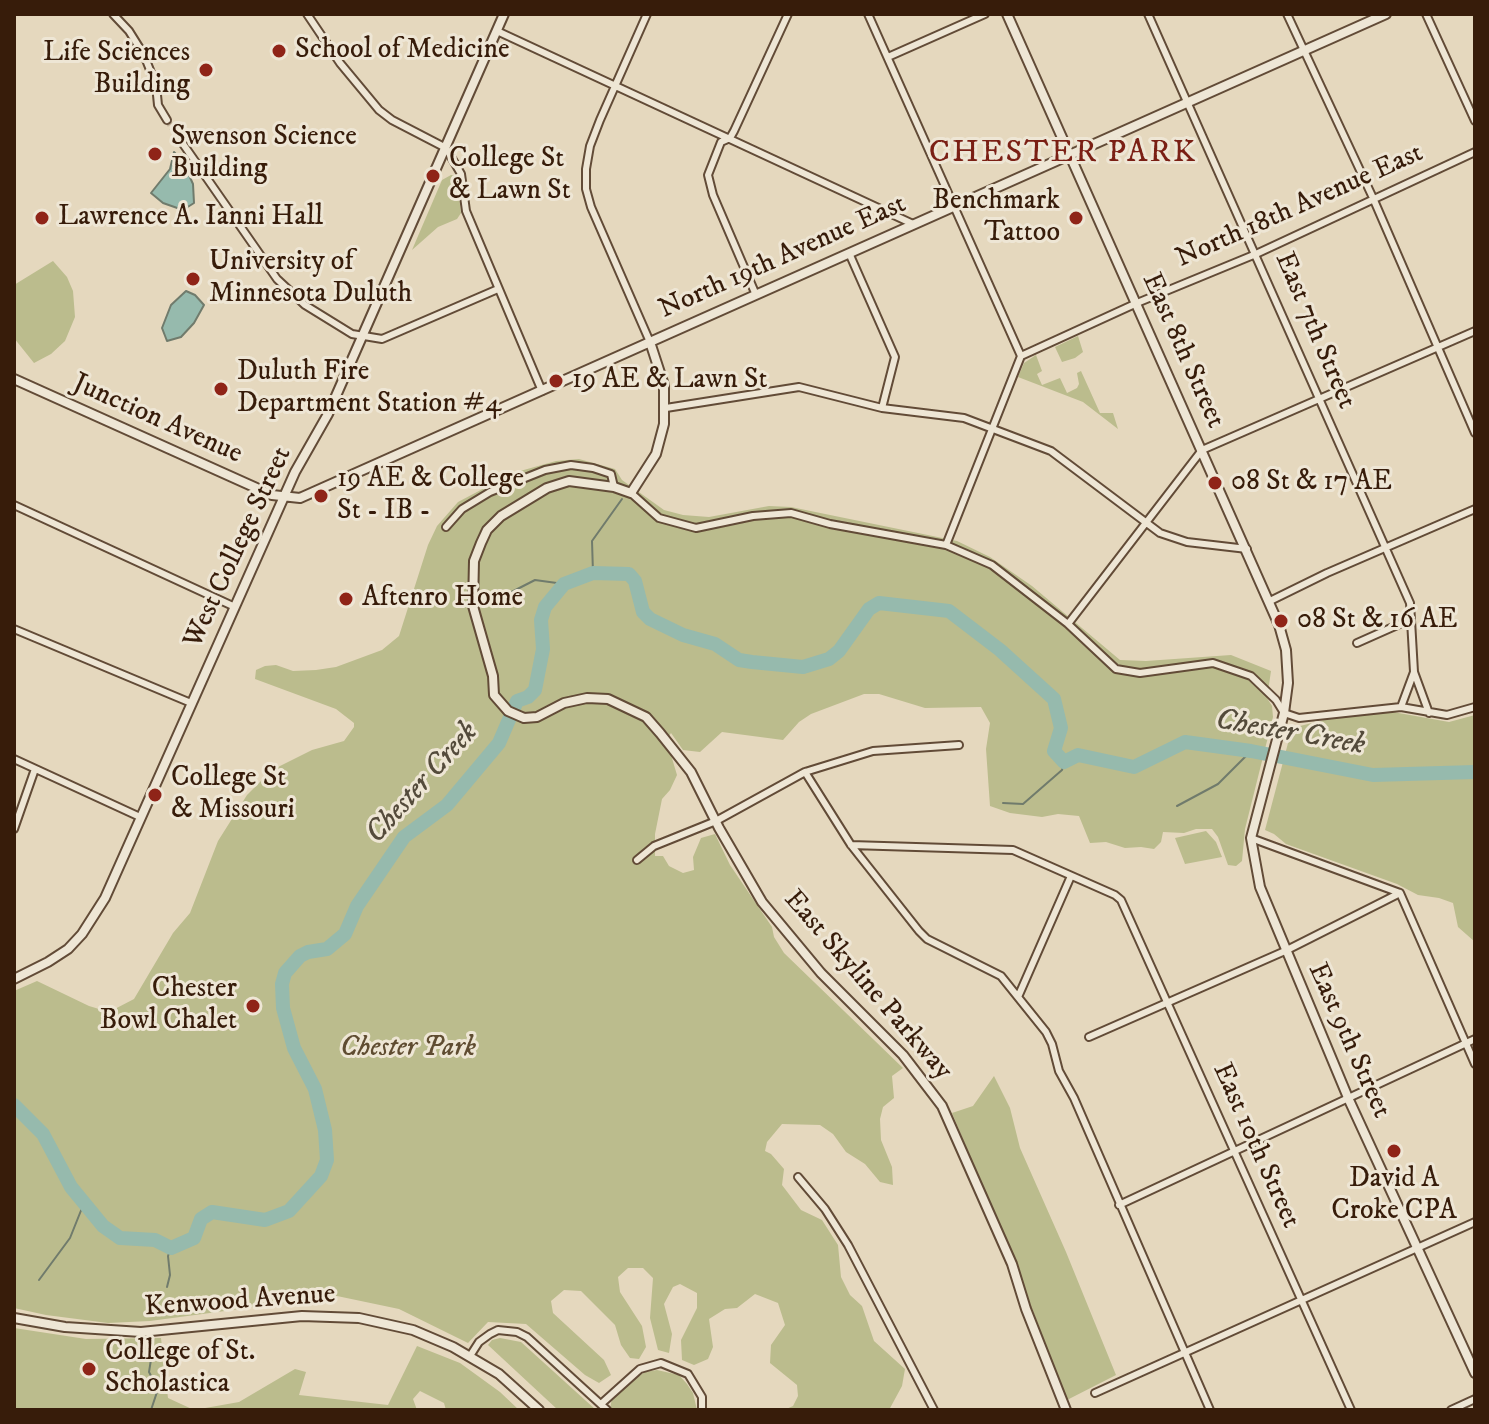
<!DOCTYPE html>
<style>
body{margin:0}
#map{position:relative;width:1489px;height:1424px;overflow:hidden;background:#e5d8be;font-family:"IM FELL DW Pica",serif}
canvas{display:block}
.frame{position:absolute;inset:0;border:16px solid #371c0a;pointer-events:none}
</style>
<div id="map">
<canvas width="1489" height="1424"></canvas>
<div class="frame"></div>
</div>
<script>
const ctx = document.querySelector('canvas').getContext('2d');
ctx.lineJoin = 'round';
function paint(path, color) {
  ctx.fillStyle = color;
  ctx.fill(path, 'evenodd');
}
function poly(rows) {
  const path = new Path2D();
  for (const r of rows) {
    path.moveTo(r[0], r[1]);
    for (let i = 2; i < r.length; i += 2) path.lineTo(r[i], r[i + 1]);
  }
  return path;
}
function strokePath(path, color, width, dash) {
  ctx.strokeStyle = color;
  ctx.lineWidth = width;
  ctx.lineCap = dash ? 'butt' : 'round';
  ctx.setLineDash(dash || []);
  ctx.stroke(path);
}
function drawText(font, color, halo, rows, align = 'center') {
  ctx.font = font + ' "IM FELL DW Pica",serif';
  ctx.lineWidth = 6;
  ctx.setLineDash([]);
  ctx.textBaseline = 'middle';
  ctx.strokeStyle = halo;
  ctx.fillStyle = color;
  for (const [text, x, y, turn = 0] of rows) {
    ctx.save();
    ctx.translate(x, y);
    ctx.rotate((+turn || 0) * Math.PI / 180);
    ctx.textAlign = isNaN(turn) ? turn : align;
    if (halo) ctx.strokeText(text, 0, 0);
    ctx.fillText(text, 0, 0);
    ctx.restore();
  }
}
paint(poly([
 [451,175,455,175,457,181,461,213,457,219,438,227,412,250,442,180],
 [53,261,67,277,73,291,75,317,65,341,51,354,34,363,14,338,14,285],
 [1078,336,1083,352,1075,358,1062,362,1055,347],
 [1036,355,1042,371,1037,374,1042,385,1060,378,1067,393,1077,388,1079,384,1077,373,1081,371,1100,413,1113,413,1118,429,1083,402,1018,377,1024,363],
 [579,459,615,469,622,480,664,510,683,515,709,517,769,506,791,507,957,541,990,557,1032,586,1120,660,1146,661,1231,655,1271,671,1267,698,1272,706,1273,717,1245,829,1242,861,1236,866,1228,865,1218,837,1212,829,1196,829,1184,833,1163,832,1161,842,1154,849,1141,847,1125,848,1106,842,1090,843,1079,816,1058,814,1042,817,1010,813,990,806,986,749,990,723,981,707,925,708,879,694,864,694,811,714,799,722,783,740,722,732,700,752,683,750,671,733,663,745,671,755,677,775,670,790,662,799,655,834,655,856,663,856,669,866,683,873,694,870,693,857,701,838,715,834,730,865,772,927,774,937,784,953,903,1068,892,1076,894,1098,883,1107,880,1119,881,1140,892,1167,893,1185,880,1182,865,1164,846,1152,833,1134,820,1125,782,1124,767,1142,765,1151,771,1154,784,1169,782,1185,801,1210,822,1220,838,1245,841,1277,850,1295,862,1306,874,1341,905,1369,902,1386,889,1410,784,1410,793,1406,798,1396,797,1385,770,1363,771,1345,785,1325,778,1303,755,1294,737,1308,725,1309,709,1319,713,1347,708,1359,694,1365,682,1360,681,1340,697,1308,697,1293,680,1284,673,1287,664,1304,672,1334,669,1353,658,1350,650,1318,653,1278,643,1268,628,1268,618,1277,620,1292,642,1326,646,1347,639,1359,630,1358,621,1345,615,1325,581,1291,564,1290,551,1301,553,1313,604,1360,611,1375,599,1383,585,1375,526,1324,488,1322,468,1343,399,1309,337,1296,150,1321,108,1323,46,1315,14,1308,14,991,37,981,89,1006,109,1012,134,999,173,933,190,913,218,841,247,795,272,770,312,750,344,741,354,727,354,723,336,709,255,679,256,670,265,666,276,665,293,671,316,670,336,667,382,650,399,636,428,545,437,526,458,502,513,473,556,461],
 [1393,712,1449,722,1475,715,1475,942,1458,927,1453,903,1439,898,1418,895,1397,884,1286,844,1274,834,1265,830,1292,728,1328,719],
 [1206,831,1216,842,1222,857,1185,864,1175,838],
 [994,1076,1010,1108,1020,1148,1066,1252,1116,1375,1067,1400,1015,1264,952,1113,973,1106],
 [14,1328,86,1339,161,1338,168,1398,194,1410,239,1402,295,1369,306,1372,299,1395,388,1405,417,1346,460,1363,500,1392,519,1410,446,1410,444,1403,420,1391,413,1399,417,1410,14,1410],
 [500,1338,521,1342,596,1410,558,1410,488,1345,492,1340],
 [657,1370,679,1375,687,1384,693,1393,697,1410,610,1409,612,1398,631,1382,645,1372]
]), '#bbbc8d');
const water = poly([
 [174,152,183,162,193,184,194,203,183,210,163,203,151,193,170,169,174,152],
 [186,291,195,295,204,305,194,323,181,337,167,341,162,328,171,305,186,291]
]);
paint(water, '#96baad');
strokePath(water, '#707b6c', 2);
strokePath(poly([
 [593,573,592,541,622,499],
 [490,603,535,580,564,584],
 [1003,803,1023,804,1062,770,1064,762],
 [1177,806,1218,784,1251,751],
 [39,1280,70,1238,84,1203],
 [167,1287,170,1275,168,1256,171,1248],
 [151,1410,158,1389,149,1372,153,1347]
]), '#707b6c', 2);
strokePath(poly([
 [14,1105,43,1134,71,1187,103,1226,120,1238,155,1240,171,1248,194,1238,201,1219,212,1212,265,1220,289,1211,321,1176,327,1160,325,1130,315,1089,294,1048,283,1008,282,984,285,973,300,956,308,952,327,949,345,934,357,906,404,837,447,805,499,743,517,701,528,697,535,690,543,649,541,620,545,607,564,584,593,573,629,574,635,581,643,612,650,619,683,635,715,644,739,660,752,662,803,667,829,659,839,651,869,609,879,603,949,611,1000,650,1054,699,1061,728,1054,751,1064,762,1078,755,1134,767,1185,742,1251,751,1373,775,1475,772]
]), '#96baad', 14);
strokePath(poly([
 [167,120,181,141]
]), '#c2b29a', 6, [6, 3]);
const minor = poly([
 [113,14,129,31,144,55,156,85,158,105,167,120],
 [307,14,340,63,379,110,392,120,446,148,461,174,466,211,542,391],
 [647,14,600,120,590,146,586,169,586,189,591,207,650,342],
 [868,14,1021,356],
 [1148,14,1410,603,1414,672,1429,713],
 [1287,14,1373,198,1475,433],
 [1426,14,1475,121],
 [497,31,913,224],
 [888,57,985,14],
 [181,141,277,279,305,305,352,334,382,339,498,289],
 [849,253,895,357,882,408],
 [756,295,713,195,708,175,721,142,730,138,734,131,788,14],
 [666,408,799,387,882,408,964,418,1051,451,1160,533,1187,542,1247,549],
 [631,493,659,518,696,528,753,516,791,513,830,524,946,545,992,565,1068,624,1116,669,1140,673,1213,663,1251,676,1276,700,1284,713,1299,718,1401,707,1447,715,1475,707],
 [14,505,235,607],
 [446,527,462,509,490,492,545,470,571,465,593,468,611,474,614,487],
 [946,545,1021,356,1137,303,1256,254,1475,152],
 [1270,601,1327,573,1475,509],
 [1068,624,1202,450,1475,331],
 [14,629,191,703],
 [1357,643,1411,619],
 [1401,707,1414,672],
 [14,759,140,817],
 [805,772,851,845,919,931,927,939,1001,976,1046,1032,1052,1044,1059,1071,1074,1098,1210,1410],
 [14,829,35,769],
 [1251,838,1400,893,1475,1064],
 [851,845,1013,850,1115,895,1121,900,1351,1410],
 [637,860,654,846,716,821,805,772,873,751,959,745],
 [1018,997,1071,876],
 [1089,1037,1285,951,1400,893],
 [798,1177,825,1209,848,1245,934,1410],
 [1119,1205,1475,1039],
 [470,1356,479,1342,490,1334,498,1330,517,1332,527,1337,607,1410],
 [1095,1393,1475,1222],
 [601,1404,640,1369,661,1363,688,1374,702,1397,702,1410],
 [1451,1410,1475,1399]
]);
const tertiary = poly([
 [1007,14,1279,625,1286,650,1288,683,1284,713,1251,838,1260,887,1349,1100,1475,1373],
 [650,342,664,385,664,424,656,454,631,493,614,487,569,481,547,488,501,516,487,530,481,543,474,561,473,606,493,676,494,695,508,711,524,718,537,717,564,703,587,698,608,699,646,717,660,733,691,772,719,828,762,902,821,973,903,1055,942,1106,1012,1264,1026,1309,1066,1410],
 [14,379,272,495,300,498,1386,14],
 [14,979,48,962,68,949,82,934,105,898,295,472,328,414,504,14],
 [14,1318,65,1327,141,1332,302,1316,359,1318,413,1330,453,1347,499,1374,539,1410]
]);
strokePath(minor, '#624b37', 10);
strokePath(tertiary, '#624b37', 12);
strokePath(minor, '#eee6d5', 6);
strokePath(tertiary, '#eee6d5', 8);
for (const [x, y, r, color] of [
 [279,51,8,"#8f2418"],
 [206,70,8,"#8f2418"],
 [155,154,8,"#8f2418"],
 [433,176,8,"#8f2418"],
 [42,218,8,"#8f2418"],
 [1076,218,8,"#8f2418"],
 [193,279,8,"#8f2418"],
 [556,381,8,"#8f2418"],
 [221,389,8,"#8f2418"],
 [1215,483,8,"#8f2418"],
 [321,496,8,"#8f2418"],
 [346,599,8,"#8f2418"],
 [1281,621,8,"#8f2418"],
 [155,795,8,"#8f2418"],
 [253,1006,8,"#8f2418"],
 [1394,1151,8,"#8f2418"],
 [89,1369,8,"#8f2418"]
]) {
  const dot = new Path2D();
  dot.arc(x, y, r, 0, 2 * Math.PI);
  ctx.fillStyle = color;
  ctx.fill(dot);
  strokePath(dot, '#eee6d5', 3);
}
drawText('28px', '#371c0a', '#eee6d5', [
 ["School of Medicine",295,51],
 ["Life Sciences",190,54,"right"],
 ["Building",190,86,"right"],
 ["Swenson Science",171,138],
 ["Building",171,170],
 ["College St",449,160],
 ["& Lawn St",449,192],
 ["Benchmark",1060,202,"right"],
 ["Tattoo",1060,234,"right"],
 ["Lawrence A. Ianni Hall",58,218],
 ["University of",209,263],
 ["Minnesota Duluth",209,295],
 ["Duluth Fire",237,373],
 ["Department Station #4",237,405],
 ["19 AE & Lawn St",572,381],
 ["19 AE & College",337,480],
 ["St - IB -",337,512],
 ["08 St & 17 AE",1231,483],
 ["Aftenro Home",362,599],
 ["08 St & 16 AE",1297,621],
 ["College St",171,779],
 ["& Missouri",171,811],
 ["Chester",237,990,"right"],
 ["Bowl Chalet",237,1022,"right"],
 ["David A",1394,1180,"center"],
 ["Croke CPA",1394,1212,"center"],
 ["College of St.",105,1353],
 ["Scholastica",105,1385]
], 'left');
drawText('28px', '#371c0a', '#eee6d5', [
 ["North 18th Avenue East",1300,207,-24],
 ["North 19th Avenue East",783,258,-24],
 ["East 7th Street",1314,331,67],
 ["East 8th Street",1182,351,66],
 ["Junction Avenue",157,420,24],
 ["West College Street",239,548,-65],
 ["East Skyline Parkway",867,986,49],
 ["East 9th Street",1348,1041,66],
 ["East 10th Street",1255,1146,66],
 ["Kenwood Avenue",240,1302,-4]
]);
drawText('italic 28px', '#5f4c31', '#eee6d5', [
 ["Chester Park",408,1049]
]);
drawText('italic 30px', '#544b3b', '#eee6d5', [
 ["Chester Creek",1290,734,10],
 ["Chester Creek",423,784,-48]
]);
ctx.letterSpacing = '2px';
drawText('32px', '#7a1f14', '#eee6d5', [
 ["CHESTER PARK",1063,154]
]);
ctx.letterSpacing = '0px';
</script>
